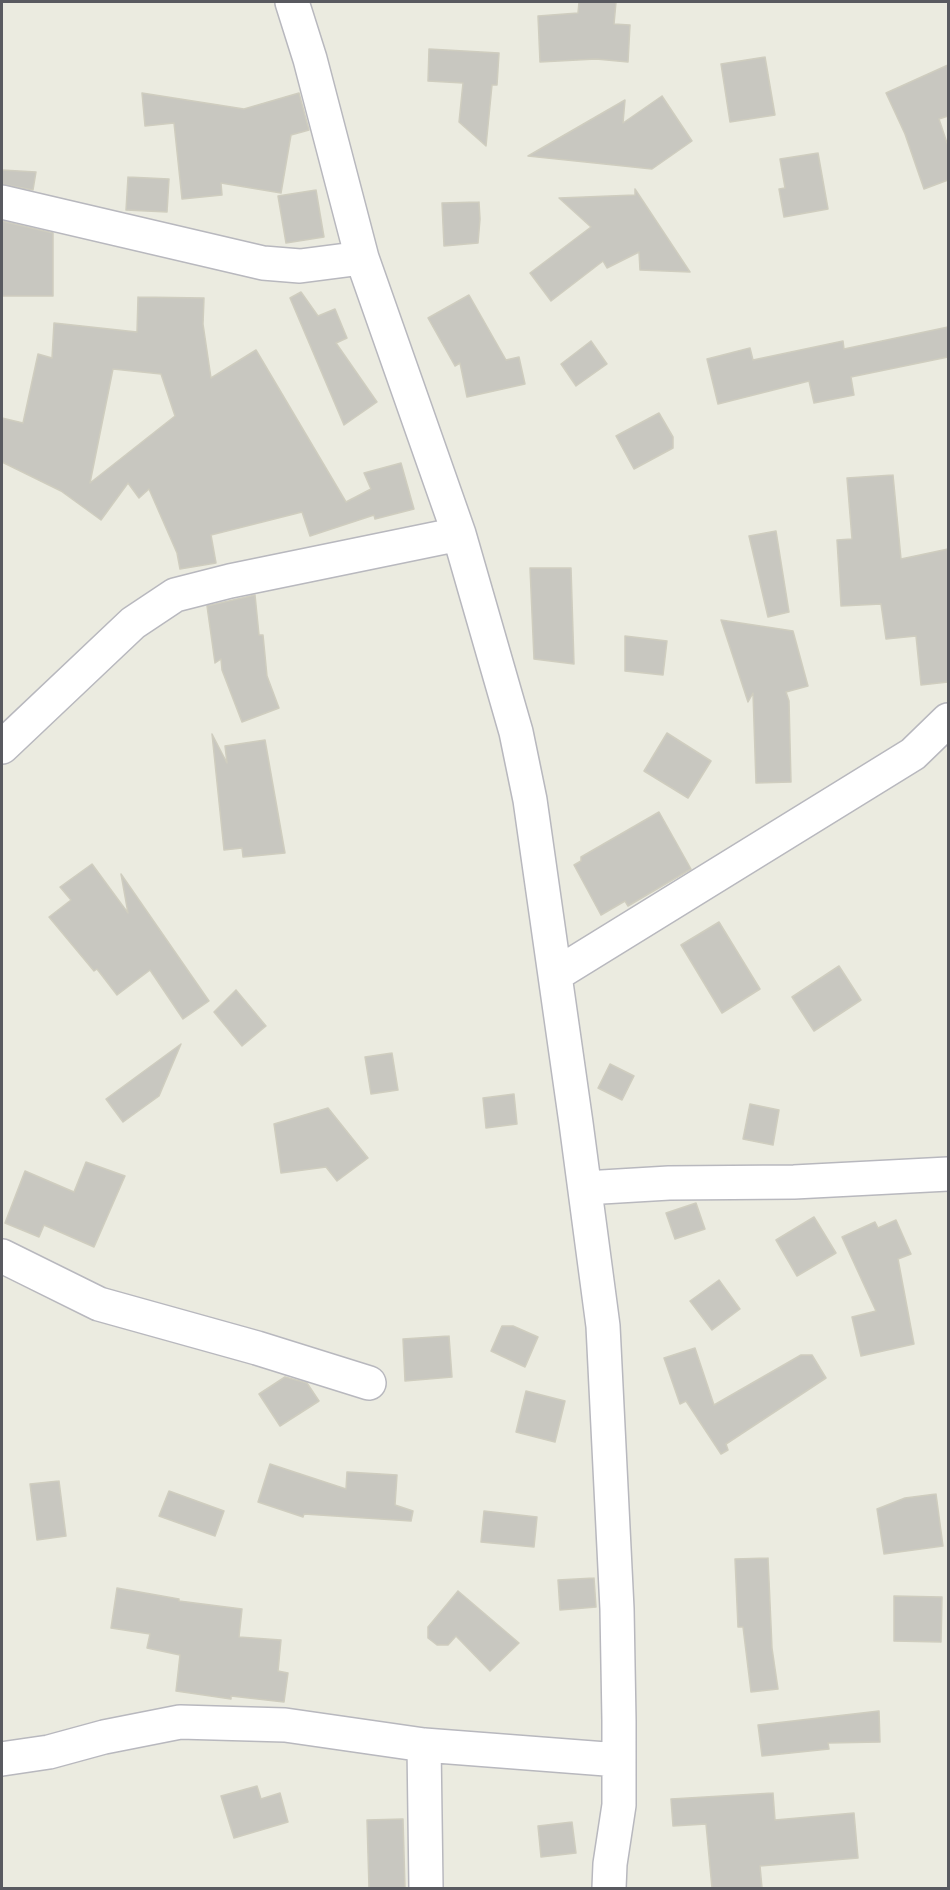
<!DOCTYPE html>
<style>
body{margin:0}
#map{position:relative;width:950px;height:1890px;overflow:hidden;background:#ebebe0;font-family:"Alegreya Sans",sans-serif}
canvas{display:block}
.frame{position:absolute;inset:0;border:3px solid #595a60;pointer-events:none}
</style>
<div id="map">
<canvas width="950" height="1890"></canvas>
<div class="frame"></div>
</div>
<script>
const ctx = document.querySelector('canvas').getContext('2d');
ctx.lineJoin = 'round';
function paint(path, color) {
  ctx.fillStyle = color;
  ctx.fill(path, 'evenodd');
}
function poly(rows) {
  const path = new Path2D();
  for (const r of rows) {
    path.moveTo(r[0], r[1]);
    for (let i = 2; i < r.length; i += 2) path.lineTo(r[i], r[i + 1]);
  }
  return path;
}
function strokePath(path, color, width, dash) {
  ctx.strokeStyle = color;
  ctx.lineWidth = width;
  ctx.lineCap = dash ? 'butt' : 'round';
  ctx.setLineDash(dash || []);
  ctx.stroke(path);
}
const building = poly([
 [579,2,616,2,614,24,630,25,628,62,596,59,540,62,538,16,578,13,579,2],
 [429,49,499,53,497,85,492,85,486,146,459,122,463,83,428,81,429,49],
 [765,57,775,115,730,122,721,64,765,57],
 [948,65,948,116,939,119,948,146,948,180,924,189,905,134,886,93,948,65],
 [142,93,244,109,299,93,309,130,291,135,281,193,221,183,222,195,182,199,174,123,145,126,142,93],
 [662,96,692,141,652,169,528,156,625,100,623,123,662,96],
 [818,153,828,209,784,217,779,189,785,188,780,159,818,153],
 [2,170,36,172,33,190,2,184,2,170],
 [128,177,169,179,167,212,126,210,128,177],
 [635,189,690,272,640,270,639,252,607,268,603,261,551,301,530,273,591,227,559,198,635,195,635,189],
 [316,190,324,237,286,243,278,196,316,190],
 [479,202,480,219,478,243,444,246,442,203,479,202],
 [2,221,53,233,53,296,2,296,2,221],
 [301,292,318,316,335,309,347,338,336,343,377,402,344,425,290,298,301,292],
 [469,295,506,360,519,357,525,384,467,397,460,363,455,366,428,318,469,295],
 [138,297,204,298,203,324,211,378,256,350,346,502,371,489,364,473,401,463,414,509,375,519,374,515,310,536,302,512,211,535,216,563,180,569,177,553,149,489,139,498,128,483,101,520,61,491,2,462,2,418,23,423,38,354,52,358,54,323,137,332,138,297],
 [113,369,161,374,175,416,90,483,113,369],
 [948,327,948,357,851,377,854,395,814,403,809,381,718,404,707,359,750,348,753,360,843,341,844,349,948,327],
 [591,341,607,364,576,386,561,364,591,341],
 [659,413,673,437,673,448,634,469,616,436,659,413],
 [893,475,901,559,948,549,948,682,921,685,916,636,886,639,881,604,841,606,837,540,852,539,847,478,893,475],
 [776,531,789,612,768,617,749,536,776,531],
 [530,568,571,568,574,664,534,659,530,568],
 [255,595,259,635,263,635,267,676,279,708,242,722,222,670,221,659,215,663,207,606,255,595],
 [721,620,793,631,808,686,786,692,789,701,791,782,756,783,753,693,748,702,721,620],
 [625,636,667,641,663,675,625,671,625,636],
 [667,733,711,761,688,798,644,771,667,733],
 [212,734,227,763,225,746,265,740,285,853,243,857,242,848,224,850,212,734],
 [659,812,691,869,628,906,625,901,601,915,574,865,581,861,581,857,659,812],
 [92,864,128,913,121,874,209,1001,183,1019,150,970,117,995,97,969,94,971,49,917,71,900,60,887,92,864],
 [719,922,760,989,722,1013,681,945,719,922],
 [839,966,861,1000,814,1031,792,997,839,966],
 [236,990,266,1026,242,1046,214,1012,236,990],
 [181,1044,159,1096,123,1122,106,1099,181,1044],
 [392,1053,398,1090,371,1094,365,1057,392,1053],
 [610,1064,634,1076,622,1100,598,1088,610,1064],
 [514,1094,517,1124,486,1128,483,1098,514,1094],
 [750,1104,779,1110,773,1145,743,1139,750,1104],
 [328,1108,368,1158,337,1181,326,1167,281,1173,274,1124,328,1108],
 [86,1162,125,1176,94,1247,44,1225,39,1237,5,1223,25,1171,74,1192,86,1162],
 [696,1203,705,1229,675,1239,666,1213,696,1203],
 [814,1217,836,1253,797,1276,776,1240,814,1217],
 [896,1220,911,1254,898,1259,914,1344,861,1356,852,1317,876,1311,842,1237,875,1222,878,1228,896,1220],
 [719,1280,740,1309,712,1330,690,1301,719,1280],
 [502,1326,513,1326,538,1337,525,1367,491,1351,502,1326],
 [449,1336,452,1377,405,1381,403,1339,449,1336],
 [695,1348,714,1405,801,1355,812,1355,826,1378,726,1444,728,1450,721,1454,686,1401,680,1404,664,1358,695,1348],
 [285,1377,307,1383,319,1401,280,1426,259,1394,285,1377],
 [526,1391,565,1401,555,1442,516,1432,526,1391],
 [270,1464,346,1489,347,1472,397,1475,395,1505,413,1511,411,1521,304,1514,303,1517,258,1502,270,1464],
 [59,1481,66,1536,37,1540,30,1484,59,1481],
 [169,1491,224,1511,215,1536,159,1516,169,1491],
 [936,1494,943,1546,884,1554,877,1509,905,1498,936,1494],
 [484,1511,537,1517,534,1547,481,1542,484,1511],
 [768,1558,772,1648,778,1689,751,1692,743,1627,738,1627,735,1559,768,1558],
 [594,1578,596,1607,560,1610,558,1580,594,1578],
 [117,1588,179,1599,179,1601,242,1609,239,1637,281,1640,278,1671,288,1673,284,1702,231,1696,231,1699,176,1691,180,1655,147,1648,150,1634,111,1628,117,1588],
 [458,1591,519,1643,490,1671,456,1636,448,1645,437,1645,428,1638,428,1627,458,1591],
 [894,1596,942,1597,941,1642,894,1641,894,1596],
 [879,1711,880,1742,828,1743,829,1749,762,1756,758,1725,879,1711],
 [257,1786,261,1799,280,1793,288,1822,234,1838,221,1796,257,1786],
 [773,1793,775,1820,854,1813,858,1858,760,1866,762,1888,712,1888,706,1824,673,1826,671,1799,773,1793],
 [403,1819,405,1888,369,1888,367,1820,403,1819],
 [572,1822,576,1853,541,1857,538,1826,572,1822]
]);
paint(building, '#c8c7c0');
strokePath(building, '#cfcdbf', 1.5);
const minor = poly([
 [292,2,310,59,362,258,459,534,516,732,530,800,576,1123,603,1326,617,1609,619,1721,619,1805,610,1864,609,1888],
 [2,202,263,263,300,266,362,258],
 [2,747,133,623,175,595,230,581,459,534],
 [555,975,913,754,948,720],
 [585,1188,669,1183,794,1182,948,1174],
 [2,1256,99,1304,257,1348,369,1383],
 [424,1745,426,1888],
 [2,1759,49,1752,104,1737,180,1722,285,1725,424,1745,619,1760]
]);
strokePath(minor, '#b8b8be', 36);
strokePath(minor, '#fff', 33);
</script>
